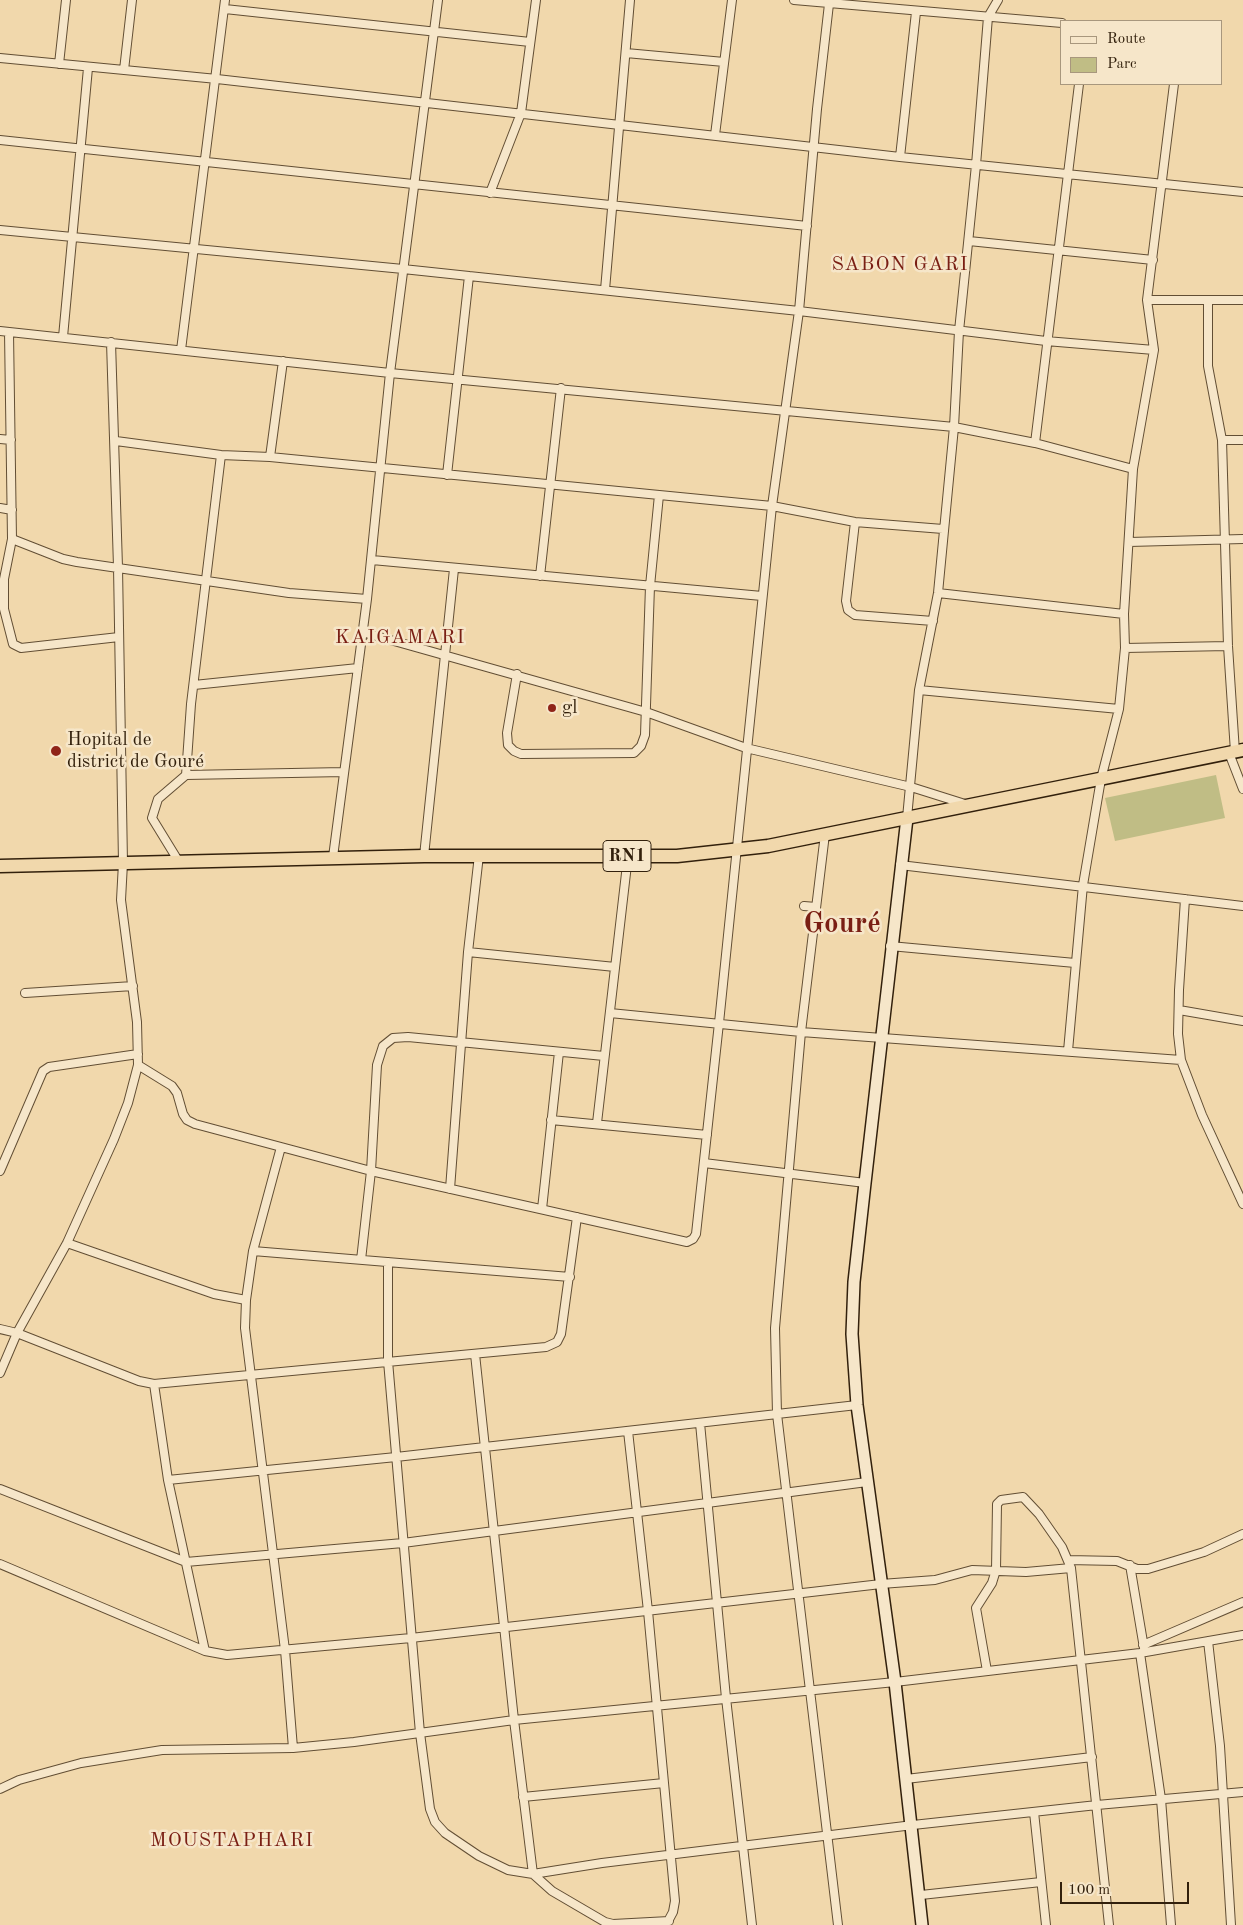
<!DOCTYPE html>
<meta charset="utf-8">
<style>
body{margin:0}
#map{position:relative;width:1243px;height:1925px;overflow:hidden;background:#f1d8ac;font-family:"Old Standard TT",serif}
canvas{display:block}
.legend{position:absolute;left:1060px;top:20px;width:162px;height:65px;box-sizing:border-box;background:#f6e6c9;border:1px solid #a8977d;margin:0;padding:6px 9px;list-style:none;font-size:15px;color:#32200c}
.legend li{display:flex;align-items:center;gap:10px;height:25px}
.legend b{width:25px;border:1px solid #a8977d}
.scale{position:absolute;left:1060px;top:1882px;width:129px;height:22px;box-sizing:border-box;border:2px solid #32200c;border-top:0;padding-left:6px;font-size:15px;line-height:18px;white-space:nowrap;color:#32200c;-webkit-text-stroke:4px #f6e6c9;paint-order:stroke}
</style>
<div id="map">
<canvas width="1243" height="1925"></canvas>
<ul class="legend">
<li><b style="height:6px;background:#f6e6c9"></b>Route</li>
<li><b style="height:14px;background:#c0bd85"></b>Parc</li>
</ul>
<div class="scale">100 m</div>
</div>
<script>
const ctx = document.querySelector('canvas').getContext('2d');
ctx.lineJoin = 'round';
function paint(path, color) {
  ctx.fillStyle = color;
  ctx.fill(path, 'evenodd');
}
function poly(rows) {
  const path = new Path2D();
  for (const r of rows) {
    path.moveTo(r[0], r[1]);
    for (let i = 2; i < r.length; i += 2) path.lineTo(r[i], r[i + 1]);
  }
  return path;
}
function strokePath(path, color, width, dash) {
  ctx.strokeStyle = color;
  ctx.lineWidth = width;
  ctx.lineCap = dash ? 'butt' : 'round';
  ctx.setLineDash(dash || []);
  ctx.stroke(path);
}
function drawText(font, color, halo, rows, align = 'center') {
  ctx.font = font + ' "Old Standard TT",serif';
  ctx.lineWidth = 5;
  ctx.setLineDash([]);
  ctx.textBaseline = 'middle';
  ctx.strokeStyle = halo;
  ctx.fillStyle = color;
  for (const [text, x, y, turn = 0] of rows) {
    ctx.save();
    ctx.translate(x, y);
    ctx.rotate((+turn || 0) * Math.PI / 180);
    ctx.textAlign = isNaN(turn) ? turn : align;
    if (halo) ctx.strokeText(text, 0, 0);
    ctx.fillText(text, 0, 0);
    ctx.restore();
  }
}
paint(poly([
 [1216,775,1225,818,1115,841,1105,798]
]), '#c0bd85');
const minor = poly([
 [794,0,1062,23],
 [225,9,530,42],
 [626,53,724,62],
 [0,58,217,79,900,157,1243,192],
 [59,64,66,0],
 [124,70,132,0],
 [715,135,732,0],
 [0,140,807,226],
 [900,157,916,12],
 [490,193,521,113,536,0],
 [0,230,403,269,799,311,1046,341,1154,350],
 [969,241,1153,260],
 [605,290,630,0],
 [1147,300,1243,300],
 [1208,300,1208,366,1222,440,1228,646,1235,752],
 [0,331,390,373,954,427,1035,443,1133,469],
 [9,332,12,539,4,579,4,609,13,644,21,648,119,637],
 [63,337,88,68],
 [181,350,225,0],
 [0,439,11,440],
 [1222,440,1243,440],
 [116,441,221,455,270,457,772,506,855,522,943,529],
 [1035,443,1079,84],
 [270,457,283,361],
 [447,475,469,276],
 [0,508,12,510],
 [855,522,846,601,848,610,855,615,933,621],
 [12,539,63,559,77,562,289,593,367,599],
 [1129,542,1243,539],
 [372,560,762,596],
 [540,576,561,388],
 [938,593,1124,614],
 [362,632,646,712,746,748,911,787,965,804],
 [1125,648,1228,646],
 [517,674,507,733,508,745,514,751,521,754,634,753,641,746,645,735,650,586,659,495],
 [194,685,358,668],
 [919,690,1119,709],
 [1229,753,1243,789],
 [186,775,344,772],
 [907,818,919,690,938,593,954,427,959,331,976,165,988,17,998,0],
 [825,834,801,1032,775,1328,777,1414,838,1925],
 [424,856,454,569],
 [333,857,367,599,390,373,438,0],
 [179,862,152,818,158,799,186,775,191,704,221,455],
 [900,865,1243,906],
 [1185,899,1179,990,1178,1034,1181,1060,1202,1115,1243,1204],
 [804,906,816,907],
 [890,946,1075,963],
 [468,952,615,967],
 [25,993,133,986],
 [1179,1010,1243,1021],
 [610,1013,801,1032,1181,1060],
 [1068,1051,1083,885,1101,779,1119,709,1125,648,1124,614,1133,469,1154,350,1147,300,1174,84],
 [138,1065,172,1086,177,1093,183,1114,187,1120,195,1124,371,1171,687,1242,693,1239,696,1234,719,1023,772,506,799,311,817,109,829,4],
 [551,1120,707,1135],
 [597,1123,628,856],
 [281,1147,253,1251,246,1300,245,1328,285,1650,293,1748],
 [704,1163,865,1183],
 [0,1171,43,1071,49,1067,138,1054],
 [450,1189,468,952,479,855],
 [542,1209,559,1052],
 [67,1243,214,1294,246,1300],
 [253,1251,570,1277],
 [361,1260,371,1171,377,1065,383,1046,393,1038,408,1037,604,1056],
 [388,1262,388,1361,420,1733,430,1809,435,1822,445,1833,479,1856,508,1870,533,1874,602,1863,913,1825,1097,1805,1243,1792],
 [0,1329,17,1333,139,1381,154,1384,546,1347,557,1342,561,1334,577,1217],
 [475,1354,514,1720,533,1874,552,1891,605,1922,613,1924,669,1921],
 [0,1373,17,1333,67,1243,114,1139,128,1103,138,1065,137,1022,121,900,123,863,118,567,111,342],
 [154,1384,168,1480,205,1651],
 [700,1423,726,1698,752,1925],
 [628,1431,648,1611,675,1901,673,1912,666,1925],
 [168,1480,396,1457,857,1405],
 [0,1489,186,1562,403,1543,867,1482],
 [1068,1560,1117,1561,1137,1569,1148,1569,1204,1552,1243,1534],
 [0,1564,205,1651,227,1655,411,1638,881,1584,935,1580,972,1570,1026,1572,1071,1568],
 [1130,1565,1144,1648],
 [1208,1641,1220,1746,1231,1925],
 [1143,1645,1243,1602],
 [1140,1653,1161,1799,1171,1925],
 [987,1671,976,1608,992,1583,996,1570,997,1504,1001,1500,1023,1497,1039,1514,1062,1547,1071,1568,1109,1925],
 [906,1779,1092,1757],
 [0,1789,19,1780,81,1763,162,1750,293,1748,354,1742,514,1720,895,1682,1140,1653,1243,1635],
 [523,1797,664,1783],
 [1034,1812,1046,1925],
 [921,1895,1041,1882]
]);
const secondary = poly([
 [907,818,865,1183,854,1282,852,1334,857,1405,895,1682,922,1925]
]);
const trunk = poly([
 [0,866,424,856,677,856,768,846,1243,750]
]);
strokePath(minor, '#624e34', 10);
strokePath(secondary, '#32200c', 14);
strokePath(trunk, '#32200c', 15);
strokePath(minor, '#f6e6c9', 8);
strokePath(secondary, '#f6e6c9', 11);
strokePath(trunk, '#f1d8ac', 12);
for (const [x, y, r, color] of [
 [552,708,5,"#8f2418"],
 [56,751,6,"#8f2418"]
]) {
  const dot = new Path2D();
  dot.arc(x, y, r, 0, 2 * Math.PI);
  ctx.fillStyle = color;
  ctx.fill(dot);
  strokePath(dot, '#f6e6c9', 2);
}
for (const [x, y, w] of [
 [627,856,48]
]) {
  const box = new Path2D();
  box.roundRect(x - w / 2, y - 15.5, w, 31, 4);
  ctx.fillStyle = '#f6e6c9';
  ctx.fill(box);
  strokePath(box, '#32200c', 1);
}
drawText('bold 18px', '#32200c', null, [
 ["RN1",627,856]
]);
drawText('19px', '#32200c', '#f6e6c9', [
 ["gl",562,708],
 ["Hopital de",67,740],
 ["district de Gouré",67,762]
], 'left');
ctx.letterSpacing = '1px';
drawText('20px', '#7a1f14', '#f6e6c9', [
 ["SABON GARI",900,265],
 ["KAIGAMARI",400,638],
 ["MOUSTAPHARI",232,1841]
]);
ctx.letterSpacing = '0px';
drawText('bold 29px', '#7a1f14', '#f6e6c9', [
 ["Gouré",842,924]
]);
</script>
